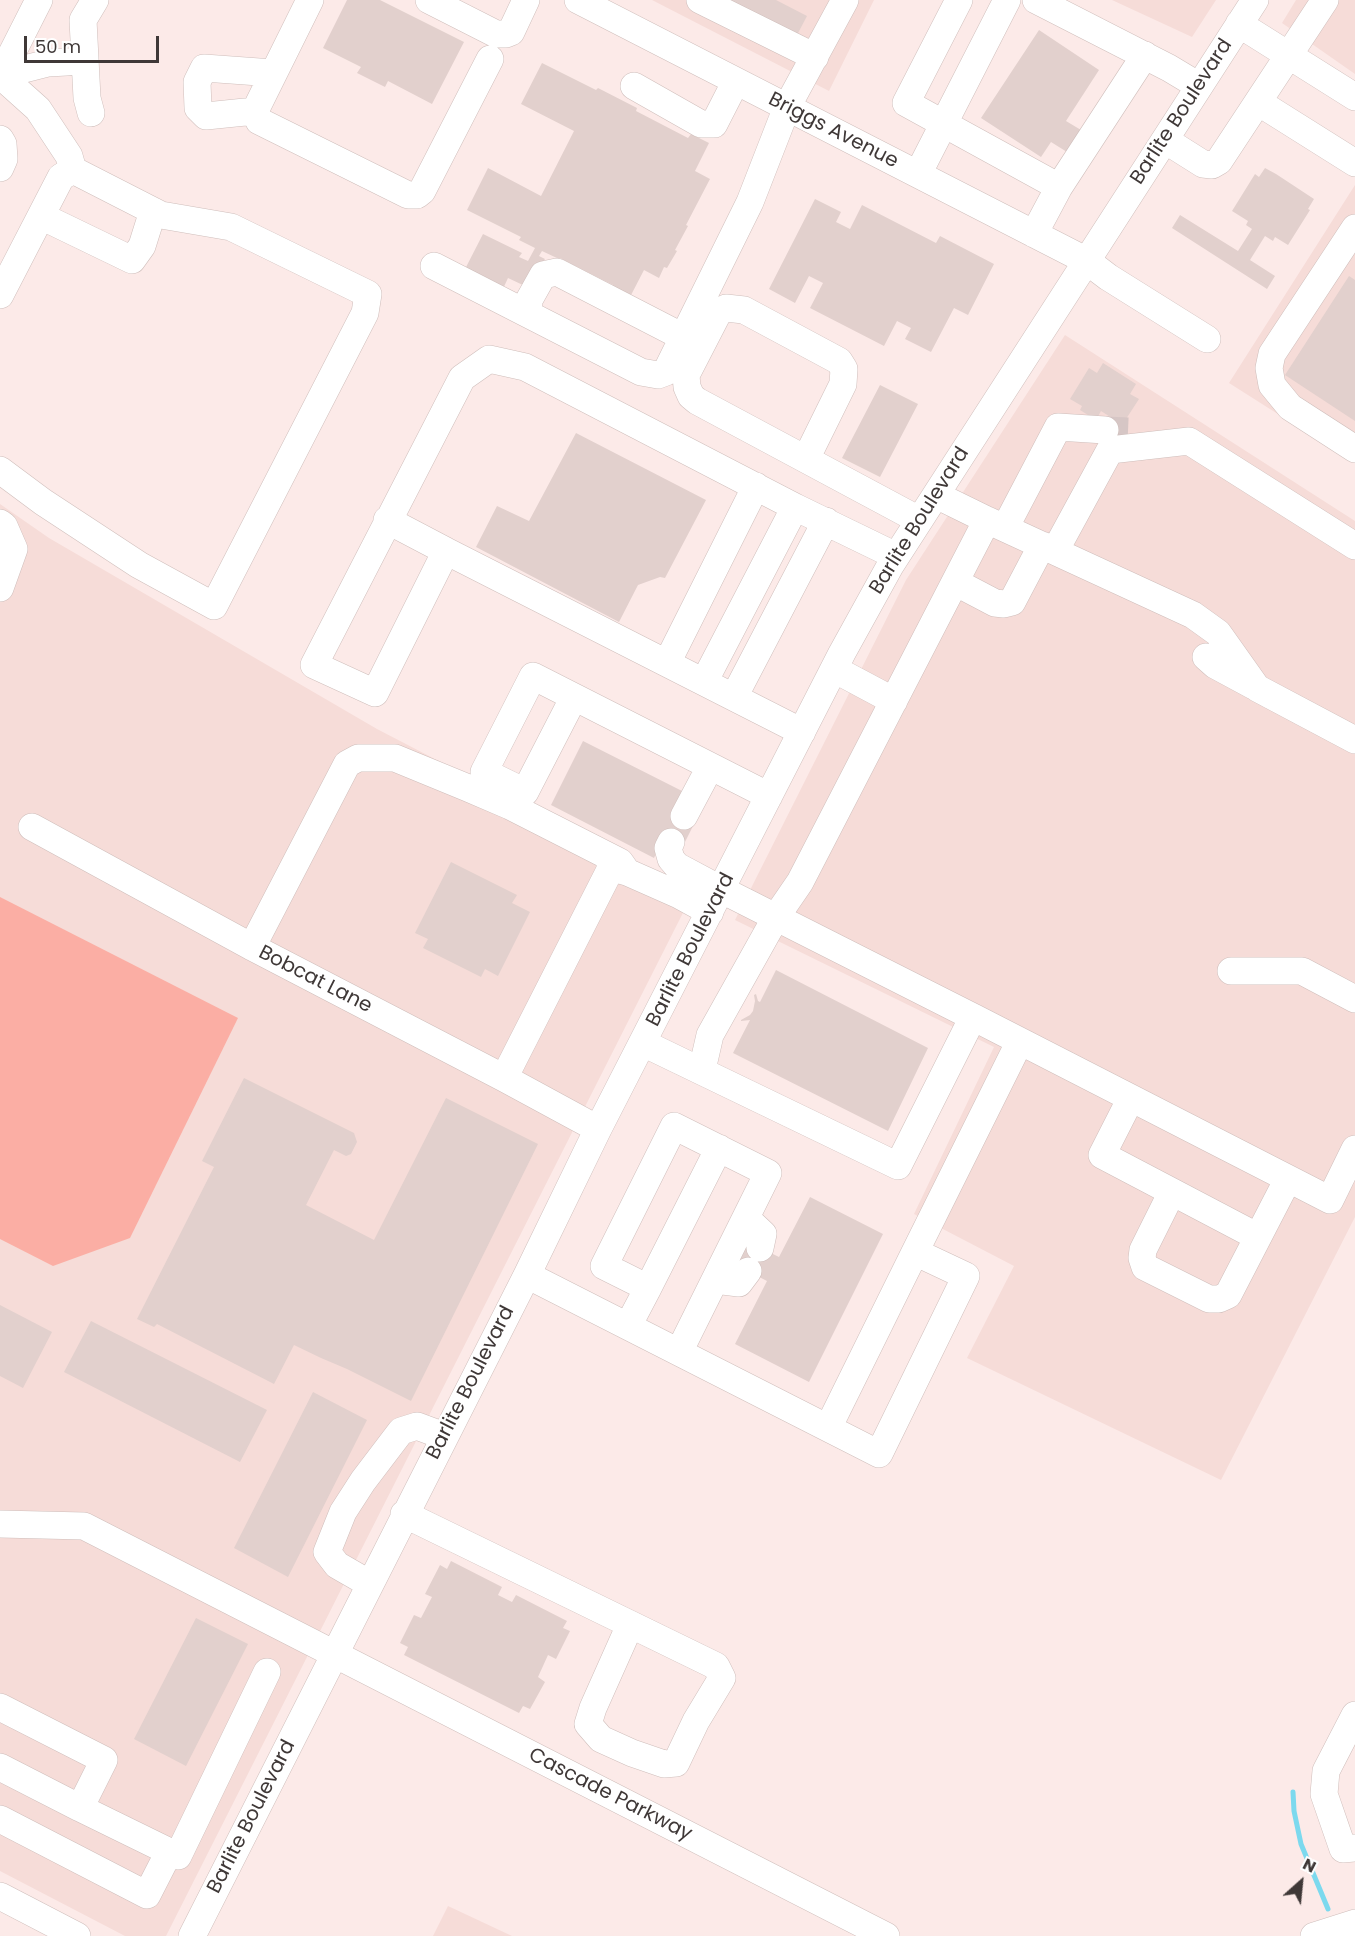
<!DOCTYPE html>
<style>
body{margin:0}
#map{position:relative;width:1355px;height:1936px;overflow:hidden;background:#fceae8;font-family:Poppins,sans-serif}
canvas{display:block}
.north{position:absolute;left:1271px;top:1852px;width:60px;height:60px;-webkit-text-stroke:4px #fff;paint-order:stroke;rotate:27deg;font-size:16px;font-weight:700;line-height:24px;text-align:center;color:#3f3837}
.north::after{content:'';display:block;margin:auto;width:21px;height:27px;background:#3f3837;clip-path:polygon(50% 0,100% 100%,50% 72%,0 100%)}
.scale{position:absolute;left:24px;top:36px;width:135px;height:27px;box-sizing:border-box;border:3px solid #3f3837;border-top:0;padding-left:8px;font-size:18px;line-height:21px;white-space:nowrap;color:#3f3837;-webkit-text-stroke:4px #fff;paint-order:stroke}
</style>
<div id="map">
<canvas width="1355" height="1936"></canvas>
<div class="north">N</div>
<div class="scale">50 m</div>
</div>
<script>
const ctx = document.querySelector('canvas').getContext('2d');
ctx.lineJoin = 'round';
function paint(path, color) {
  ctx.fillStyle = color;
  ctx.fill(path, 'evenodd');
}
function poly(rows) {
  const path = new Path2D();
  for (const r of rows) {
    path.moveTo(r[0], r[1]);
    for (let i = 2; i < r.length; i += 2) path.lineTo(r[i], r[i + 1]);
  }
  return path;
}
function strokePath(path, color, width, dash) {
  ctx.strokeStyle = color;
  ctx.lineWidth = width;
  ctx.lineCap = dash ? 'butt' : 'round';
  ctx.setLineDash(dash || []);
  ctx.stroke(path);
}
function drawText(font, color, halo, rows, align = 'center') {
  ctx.font = font + ' Poppins,sans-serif';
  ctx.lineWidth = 5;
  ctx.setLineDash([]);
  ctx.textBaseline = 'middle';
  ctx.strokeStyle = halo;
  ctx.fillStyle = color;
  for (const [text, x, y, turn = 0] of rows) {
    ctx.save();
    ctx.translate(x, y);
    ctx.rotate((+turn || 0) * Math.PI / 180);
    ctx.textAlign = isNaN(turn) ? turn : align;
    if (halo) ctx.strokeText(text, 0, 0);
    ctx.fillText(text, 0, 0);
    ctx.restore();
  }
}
paint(poly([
 [652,0,874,0,829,91],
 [1112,0,1216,0,1192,37],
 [1296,0,1355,0,1355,74,1282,23],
 [1355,185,1355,463,1229,383],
 [1065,335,1355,521,1355,1217,1221,1480,967,1358,1014,1266,914,1214,994,1047,735,920,906,580],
 [0,504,49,538,377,729,693,893,166,1936,125,1936,0,1871],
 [448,1906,512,1936,433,1936]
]), '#f6dcd8');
paint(poly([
 [0,897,238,1018,130,1238,53,1266,0,1239]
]), '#fbaea4');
strokePath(poly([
 [1293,1792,1294,1811,1301,1844,1328,1909]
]), '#7cd9ee', 5);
paint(poly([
 [347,0,380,0,464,42,432,104,388,81,385,87,357,73,361,67,323,48],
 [729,0,776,0,807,16,797,35],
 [1039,30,1099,70,1066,121,1081,130,1067,152,1051,142,1041,157,981,118],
 [542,63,596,90,598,88,637,108,636,111,688,138,691,134,709,143,695,171,710,179,686,225,688,226,675,250,677,251,667,268,664,267,659,278,644,270,630,297,612,288,613,285,560,258,559,259,542,251,539,256,545,259,525,286,508,278,501,293,463,273,483,234,522,253,519,257,528,261,535,248,519,240,521,237,467,210,488,168,541,196,574,131,521,104],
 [1265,168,1276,174,1314,199,1308,209,1310,210,1288,245,1275,237,1273,241,1265,236,1250,260,1275,276,1267,289,1172,228,1180,215,1238,251,1252,229,1246,225,1248,221,1232,211,1255,174,1259,177],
 [815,199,841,212,836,222,850,229,862,205,936,243,940,236,994,264,968,315,954,308,931,352,905,339,911,328,897,321,884,346,810,308,823,283,809,276,795,303,769,289],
 [1349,276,1355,280,1355,421,1285,375],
 [1103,363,1136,384,1130,394,1139,399,1126,419,1128,419,1127,444,1104,443,1105,418,1112,418,1101,411,1096,420,1080,410,1082,406,1070,399,1089,368,1097,373],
 [880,385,918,404,880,477,842,458],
 [576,433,706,500,665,578,660,577,638,585,619,622,476,547,497,506,529,521],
 [583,741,686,793,695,822,682,848,663,838,654,858,551,805],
 [451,862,517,895,512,903,530,912,498,976,485,969,481,977,423,948,428,939,415,933],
 [776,970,928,1048,888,1131,733,1053,750,1020,741,1021,741,1020,750,1015,753,1011,755,1001,754,995,756,994,758,1001,760,1002],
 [244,1078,354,1133,357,1142,351,1154,346,1156,334,1150,306,1205,374,1240,446,1098,538,1144,411,1401,347,1369,321,1358,294,1345,274,1384,157,1324,154,1327,137,1319,214,1167,202,1161],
 [810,1197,883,1234,809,1382,735,1344,767,1281,734,1264,746,1241,779,1257],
 [0,1305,52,1332,23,1388,0,1376],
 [91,1321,267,1410,240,1462,64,1372],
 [313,1392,367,1420,288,1577,234,1548],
 [451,1561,502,1587,498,1595,512,1602,516,1595,567,1621,563,1628,570,1631,556,1659,548,1655,538,1677,545,1682,530,1709,523,1706,519,1713,404,1655,408,1647,400,1643,414,1615,421,1618,432,1597,425,1594,440,1565,447,1569],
 [196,1618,248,1644,186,1766,134,1739]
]), '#e2d0cd');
strokePath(poly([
 [1105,430,1128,431]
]), '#d6c6c5', 27, [27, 14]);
const minor = poly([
 [310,0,255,111,259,121,408,195,417,195,422,191,490,59],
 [429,0,496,34,506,34,511,32,526,0],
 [578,0,1087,261,1108,277,1207,339],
 [700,0,815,57],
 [959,0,906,103,1059,187,1145,55],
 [1036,0,1169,68,1199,86],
 [1239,24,1355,97],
 [0,75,38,109,69,156,73,170,161,215,231,227,368,294,365,313,214,606,139,565,43,502,0,470],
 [1,75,48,63,85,61],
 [0,77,39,0],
 [634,86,701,124,714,124,736,81],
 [1258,102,1355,163],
 [255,111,206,116,198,108,197,82,204,68,273,73],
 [91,113,87,98,83,20,95,0],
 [0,139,3,144,4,159,0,168],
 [1165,140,1203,164,1212,165,1219,161,1325,0],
 [918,174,1007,0],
 [41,216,132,260,142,246,153,211],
 [1355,228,1272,354,1269,368,1272,385,1290,407,1355,449],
 [1034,234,1059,187],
 [434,266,641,372,658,375,666,372,750,202,787,107,845,0],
 [0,295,61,177,73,170],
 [528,314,529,300,543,275,557,272,683,337],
 [806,459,843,384,844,369,839,361,744,310,726,308,718,313,686,375,687,387,691,396,697,401,919,520],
 [936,495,987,520],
 [387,520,446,551],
 [0,523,4,526,14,549,0,588],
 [1005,528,1058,427,1105,430],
 [1055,551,1110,450,1189,441,1355,546],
 [955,582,995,603,1004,604,1012,602,1042,545],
 [1206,657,1215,665,1254,686],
 [667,663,756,486],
 [834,669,894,701],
 [704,682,795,507],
 [574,697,525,792,484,772,533,676,769,796],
 [734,697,826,521],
 [802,732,446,551,375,693,314,665,462,378,489,359,525,367,795,507,896,556],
 [684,816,710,767],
 [32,827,252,947,504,1078,598,1129],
 [610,867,627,872,679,895,710,912],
 [252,947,347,764,358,758,395,758,468,788,510,806,620,862,627,872],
 [1231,971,1302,971,1355,999],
 [973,1017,1330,1200,1355,1149],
 [643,1043,898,1166,973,1017,722,890,677,866,671,859,668,848,671,842],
 [702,1070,710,1035,776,917,800,882,987,520,1193,615,1218,633,1257,688,1355,740],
 [504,1078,611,868],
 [1131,1098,1102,1155,1258,1237,1288,1179],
 [1172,1192,1143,1250,1142,1258,1145,1267,1209,1299,1219,1299,1228,1295,1258,1237],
 [746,1218,763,1234,760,1248],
 [915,1252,1020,1041],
 [527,1275,879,1454,966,1276,915,1252,828,1428],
 [715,1280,739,1283,748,1271],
 [648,1288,719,1148],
 [628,1326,648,1288,604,1266,674,1126,768,1173,679,1352],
 [404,1514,716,1666,722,1678,696,1721,676,1763,664,1764,632,1753,601,1739,588,1724,593,1708,630,1625],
 [0,1524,84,1526,886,1936],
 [370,1584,337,1565,327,1552,343,1512,363,1481,401,1431,417,1426,444,1436],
 [0,1707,104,1760,80,1808,178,1856,267,1672],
 [1355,1715,1326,1771,1324,1794,1343,1849,1355,1848],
 [0,1767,80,1808],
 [0,1819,147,1895,169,1852],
 [0,1896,77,1936],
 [192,1936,527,1275,598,1129,842,653,890,566,1255,0],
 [1314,1936,1355,1923]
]);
strokePath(minor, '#cfbebb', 28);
strokePath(minor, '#fff', 27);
drawText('20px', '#3f3837', '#fff', [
 ["Barlite Boulevard",1182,112,-57],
 ["Briggs Avenue",833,131,27],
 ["Barlite Boulevard",920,521,-58],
 ["Barlite Boulevard",691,950,-63],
 ["Bobcat Lane",315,980,27],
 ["Barlite Boulevard",471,1383,-63],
 ["Cascade Parkway",610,1795,27],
 ["Barlite Boulevard",252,1817,-63]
]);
</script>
